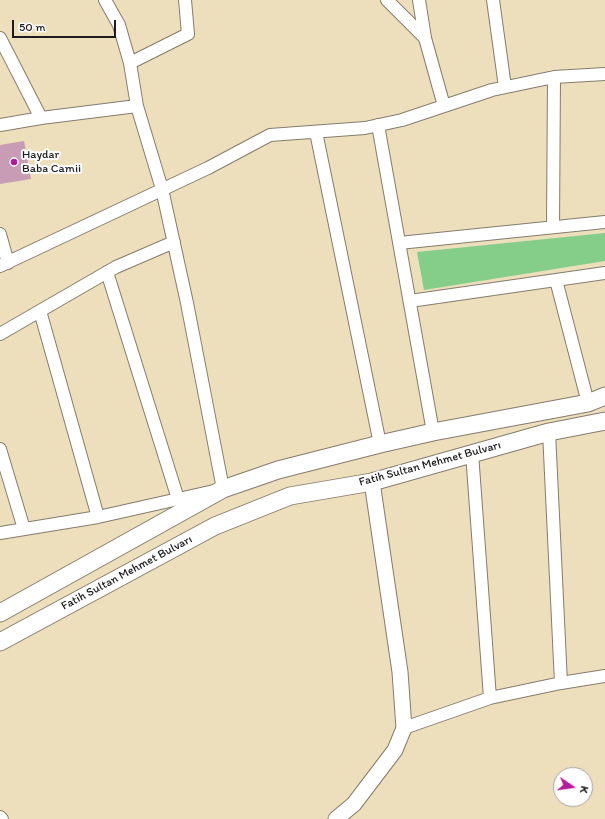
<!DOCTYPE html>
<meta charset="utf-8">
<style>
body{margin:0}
#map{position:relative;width:605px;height:819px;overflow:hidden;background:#eddebc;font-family:Itim,sans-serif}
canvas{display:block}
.north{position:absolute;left:553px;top:767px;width:40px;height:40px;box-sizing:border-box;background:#fff;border:1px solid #a4a4a4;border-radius:50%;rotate:103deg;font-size:11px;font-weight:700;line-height:16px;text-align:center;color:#1c1c1c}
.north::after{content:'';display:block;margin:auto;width:14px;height:18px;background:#b5179e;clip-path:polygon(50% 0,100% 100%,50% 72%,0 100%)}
.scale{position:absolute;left:12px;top:20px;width:104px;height:18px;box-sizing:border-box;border:2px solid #1c1c1c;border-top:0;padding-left:5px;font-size:12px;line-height:14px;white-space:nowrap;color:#1c1c1c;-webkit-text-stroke:3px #fff;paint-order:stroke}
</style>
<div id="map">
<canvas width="605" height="819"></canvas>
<div class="north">K</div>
<div class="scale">50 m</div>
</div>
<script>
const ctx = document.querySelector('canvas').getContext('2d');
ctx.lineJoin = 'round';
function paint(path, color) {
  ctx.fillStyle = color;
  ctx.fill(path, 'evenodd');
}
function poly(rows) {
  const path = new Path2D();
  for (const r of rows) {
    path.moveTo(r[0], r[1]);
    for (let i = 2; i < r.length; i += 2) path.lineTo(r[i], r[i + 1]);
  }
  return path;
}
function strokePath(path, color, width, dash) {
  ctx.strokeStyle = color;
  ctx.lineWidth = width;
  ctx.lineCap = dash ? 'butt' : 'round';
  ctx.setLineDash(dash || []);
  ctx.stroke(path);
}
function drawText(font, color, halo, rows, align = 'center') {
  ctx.font = font + ' Itim,sans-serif';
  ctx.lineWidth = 4;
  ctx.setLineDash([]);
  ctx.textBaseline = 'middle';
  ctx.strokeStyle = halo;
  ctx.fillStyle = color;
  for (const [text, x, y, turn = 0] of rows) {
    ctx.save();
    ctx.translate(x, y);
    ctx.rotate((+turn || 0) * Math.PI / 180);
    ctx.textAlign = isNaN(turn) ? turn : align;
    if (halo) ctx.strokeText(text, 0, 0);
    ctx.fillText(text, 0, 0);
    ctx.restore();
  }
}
paint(poly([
 [605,233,605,261,424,290,417,252]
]), '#85ce8a');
paint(poly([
 [24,141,31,179,0,184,0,145]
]), '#c79cb4');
const minor = poly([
 [387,0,425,38],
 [419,0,425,38,444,106],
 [493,0,505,87],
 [0,38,41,118],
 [130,63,188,34,185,0],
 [0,125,41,118,137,106],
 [378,125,433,432],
 [316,132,380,444],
 [553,227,554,77],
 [0,234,8,263],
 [399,243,605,222],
 [0,266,208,168,270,135,365,128,402,120,492,90,554,77,605,74],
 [107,272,178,499],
 [556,280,588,403],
 [410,301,605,273],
 [40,311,98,517],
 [0,334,116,267,174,242],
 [549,432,561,683],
 [0,449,24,529],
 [472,453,490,698],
 [0,533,98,517,223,489,187,303,162,189,137,106,130,63,119,25,105,0],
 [404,728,490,698,561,683,605,676],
 [0,817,2,819]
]);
const tertiary = poly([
 [336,819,354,804,395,750,404,728,400,672,372,482]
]);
const secondary = poly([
 [0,613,223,489,278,470,380,444,433,432,588,403,605,396],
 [0,642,215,526,290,496,372,482,549,432,605,421]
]);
strokePath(minor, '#847d6c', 14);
strokePath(tertiary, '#847d6c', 17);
strokePath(secondary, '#847d6c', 19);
strokePath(minor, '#fff', 12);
strokePath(tertiary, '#fff', 15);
strokePath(secondary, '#fff', 17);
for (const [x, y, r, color] of [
 [14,162,4,"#b5179e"]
]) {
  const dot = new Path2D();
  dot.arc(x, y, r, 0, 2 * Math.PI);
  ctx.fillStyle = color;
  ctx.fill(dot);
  strokePath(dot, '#fff', 1.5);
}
drawText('12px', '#1c1c1c', '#fff', [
 ["Haydar",22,155],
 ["Baba Camii",22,169]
], 'left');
drawText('12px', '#1c1c1c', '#fff', [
 ["Fatih Sultan Mehmet Bulvarı",430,464,-15],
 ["Fatih Sultan Mehmet Bulvarı",127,573,-28]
]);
</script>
